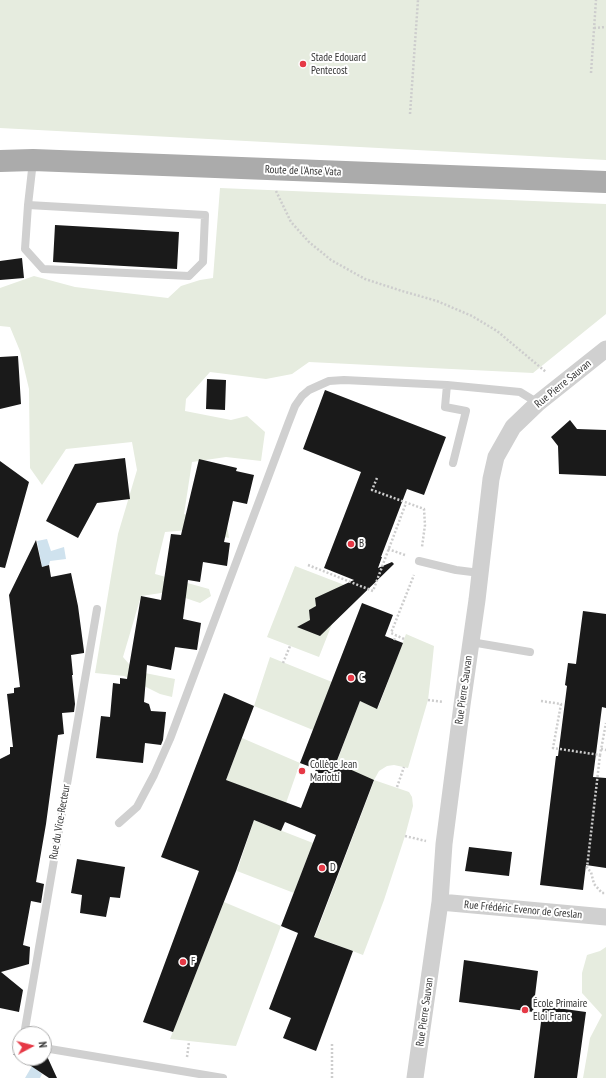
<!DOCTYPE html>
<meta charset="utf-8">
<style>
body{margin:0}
#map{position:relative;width:606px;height:1078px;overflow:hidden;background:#fff;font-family:"PT Sans Narrow",sans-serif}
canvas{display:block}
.north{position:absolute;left:12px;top:1026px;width:40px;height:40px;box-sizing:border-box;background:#fff;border:1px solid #adadad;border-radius:50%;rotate:83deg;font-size:11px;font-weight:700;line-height:16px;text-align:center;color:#333}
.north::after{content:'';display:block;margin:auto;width:14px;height:18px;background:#e63946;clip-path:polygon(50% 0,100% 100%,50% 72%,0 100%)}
</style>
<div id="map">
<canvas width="606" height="1078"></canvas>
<div class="north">N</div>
</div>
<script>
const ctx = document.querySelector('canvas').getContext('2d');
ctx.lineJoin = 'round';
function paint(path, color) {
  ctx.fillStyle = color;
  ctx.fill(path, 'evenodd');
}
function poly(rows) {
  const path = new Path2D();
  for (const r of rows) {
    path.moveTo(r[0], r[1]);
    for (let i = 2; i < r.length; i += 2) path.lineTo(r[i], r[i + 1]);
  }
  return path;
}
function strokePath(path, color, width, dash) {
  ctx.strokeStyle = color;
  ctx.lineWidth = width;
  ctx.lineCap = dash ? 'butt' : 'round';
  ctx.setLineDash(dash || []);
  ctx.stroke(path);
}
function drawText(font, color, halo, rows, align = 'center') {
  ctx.font = font + ' "PT Sans Narrow",sans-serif';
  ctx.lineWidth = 4;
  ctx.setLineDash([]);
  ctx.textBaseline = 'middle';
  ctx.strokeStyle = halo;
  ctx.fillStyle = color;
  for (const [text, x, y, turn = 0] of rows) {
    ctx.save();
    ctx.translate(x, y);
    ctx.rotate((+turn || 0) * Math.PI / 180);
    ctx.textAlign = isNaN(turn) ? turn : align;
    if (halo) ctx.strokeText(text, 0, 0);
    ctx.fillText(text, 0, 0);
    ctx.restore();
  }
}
paint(poly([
 [0,0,606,0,606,160,0,128],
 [220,188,606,204,606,314,533,373,309,362,292,374,266,379,210,372,186,399,185,411,231,420,247,416,265,432,261,461,226,457,192,462,184,514,227,525,229,538,189,530,165,532,157,564,155,574,209,589,211,596,200,603,168,592,141,596,123,657,135,671,175,679,172,697,160,694,124,676,95,673,118,534,137,470,132,442,66,449,42,485,30,468,29,389,20,351,10,327,0,326,0,288,34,276,75,287,168,298,181,286,200,280,213,278],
 [295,566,347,586,319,657,267,637],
 [406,634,434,646,431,675,428,700,408,768,394,765,387,766,379,771,374,780,409,792,412,797,413,806,405,836,384,900,363,955,321,939,314,939,374,781,336,764,360,701,378,708],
 [270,657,332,682,313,730,254,706],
 [242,738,300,763,286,803,236,784,197,856],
 [254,820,313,843,294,893,237,871],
 [224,902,281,926,236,1046,170,1039],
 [606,947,606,1078,583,1078,590,1038,602,1015,582,993,582,973,587,955,600,951]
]), '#e6ecdf');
paint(poly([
 [47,539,51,551,64,547,66,559,50,561,49,565,42,567,37,541],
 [32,1066,42,1074,40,1078,25,1078]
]), '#cfe2ee');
paint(poly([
 [55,225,179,232,177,269,53,262],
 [22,258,24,278,0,280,0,261],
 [18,356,21,404,0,409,0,357],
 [207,379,226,380,225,410,206,409],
 [325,390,446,437,424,495,407,489,381,557,382,557,378,568,392,562,394,564,320,636,297,627,310,620,309,610,316,606,315,598,354,580,324,568,361,472,303,449],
 [570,420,577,429,606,430,606,476,559,474,558,446,551,437],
 [125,458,130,499,97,503,78,538,46,521,75,464],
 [199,459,237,468,236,471,254,475,247,504,233,501,224,542,230,543,227,566,203,562,200,582,188,580,183,619,201,623,197,650,175,647,171,670,147,665,144,702,149,704,151,711,166,712,163,740,161,745,145,743,143,763,96,758,101,716,110,717,113,683,120,684,120,678,127,679,141,596,161,600,171,534,181,535],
 [0,461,29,482,5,568,0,567],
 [36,540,42,567,49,565,51,577,71,573,78,606,84,651,84,653,71,655,73,675,72,675,75,704,74,712,62,713,64,734,58,735,46,824,36,882,44,884,41,903,31,901,23,945,30,947,29,964,1,972,23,990,19,1012,0,1008,0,759,10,754,10,747,13,747,7,694,14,693,14,688,20,687,9,595],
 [362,603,393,615,385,636,403,643,377,709,360,701,336,763,374,780,314,937,353,951,316,1051,283,1038,291,1018,269,1009,298,933,281,926,316,835,285,822,281,831,254,820,236,871,173,1032,143,1022,199,871,161,857,224,693,254,706,226,780,301,808,316,769,300,763],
 [583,611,606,614,606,708,602,707,593,777,606,778,606,868,586,865,583,890,540,885,556,756,558,756,567,686,565,685,568,663,576,664],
 [469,847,512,852,509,876,465,871],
 [77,859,125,867,120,898,110,897,106,917,80,913,82,895,71,893],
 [464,960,538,971,533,1012,459,1002],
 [543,1006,586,1012,577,1078,534,1078],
 [13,1054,20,1054,20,1058,44,1058,44,1054,46,1054,57,1078,49,1078]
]), '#1a1a1a');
strokePath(poly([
 [594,28,606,27],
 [591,73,596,0],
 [410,114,418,0],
 [276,191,291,222,309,242,331,260,365,279,402,291,437,301,472,316,497,331,546,372],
 [377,478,372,490,424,509,425,525,422,547],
 [388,549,405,555],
 [308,565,373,591,406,503],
 [404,639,391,633,414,575],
 [394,640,396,636],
 [283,663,290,646],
 [428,700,443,702],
 [541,701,561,704,553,748,600,755,606,723],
 [601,749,606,750],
 [600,755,587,868,591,872,594,884,602,893,606,893],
 [397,787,404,767],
 [405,836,426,841],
 [187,1057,189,1042],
 [332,1078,332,1044]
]), '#cdcdcd', 2.5, [2, 2]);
strokePath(poly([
 [28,205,25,249,43,269,189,276,203,262,205,215,28,205,33,161],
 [447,385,445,407,466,411,453,463],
 [419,561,456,570,480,573],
 [471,642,530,652],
 [119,823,137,807,154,775,170,739,288,424,295,406,302,396,309,390,320,385,329,381,344,380,447,385,520,392,538,403],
 [29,1034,25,1029,97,609],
 [44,1048,223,1078]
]), '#d0d0d0', 8);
strokePath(poly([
 [440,902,606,917],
 [415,1078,440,902,444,844,462,705,477,600,491,479,496,457,513,427,538,403,606,349]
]), '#d0d0d0', 17);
strokePath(poly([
 [0,161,33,160,606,182]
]), '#ababab', 22);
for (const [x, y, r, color] of [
 [303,64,4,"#e63946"],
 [351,544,4,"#e63946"],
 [351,678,4,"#e63946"],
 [302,771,4,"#e63946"],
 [322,868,4,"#e63946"],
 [183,962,4,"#e63946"],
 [525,1010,4,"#e63946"]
]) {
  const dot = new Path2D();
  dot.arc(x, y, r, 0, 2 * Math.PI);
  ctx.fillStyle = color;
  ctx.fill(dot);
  strokePath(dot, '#fff', 1.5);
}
drawText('11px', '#333', '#fff', [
 ["Stade Edouard",311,58],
 ["Pentecost",311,71],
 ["B",359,544],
 ["C",359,678],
 ["Collège Jean",310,765],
 ["Mariotti",310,778],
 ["D",330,868],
 ["F",191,962],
 ["École Primaire",533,1004],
 ["Eloi Franc",533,1017]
], 'left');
drawText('11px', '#333', '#fff', [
 ["Route de l'Anse Vata",303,171,2],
 ["Rue Pierre Sauvan",563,384,-39],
 ["Rue Pierre Sauvan",464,690,-82],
 ["Rue du Vice-Recteur",60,822,-80],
 ["Rue Frédéric Evenor de Greslan",523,910,5],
 ["Rue Pierre Sauvan",425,1012,-82]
]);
</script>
